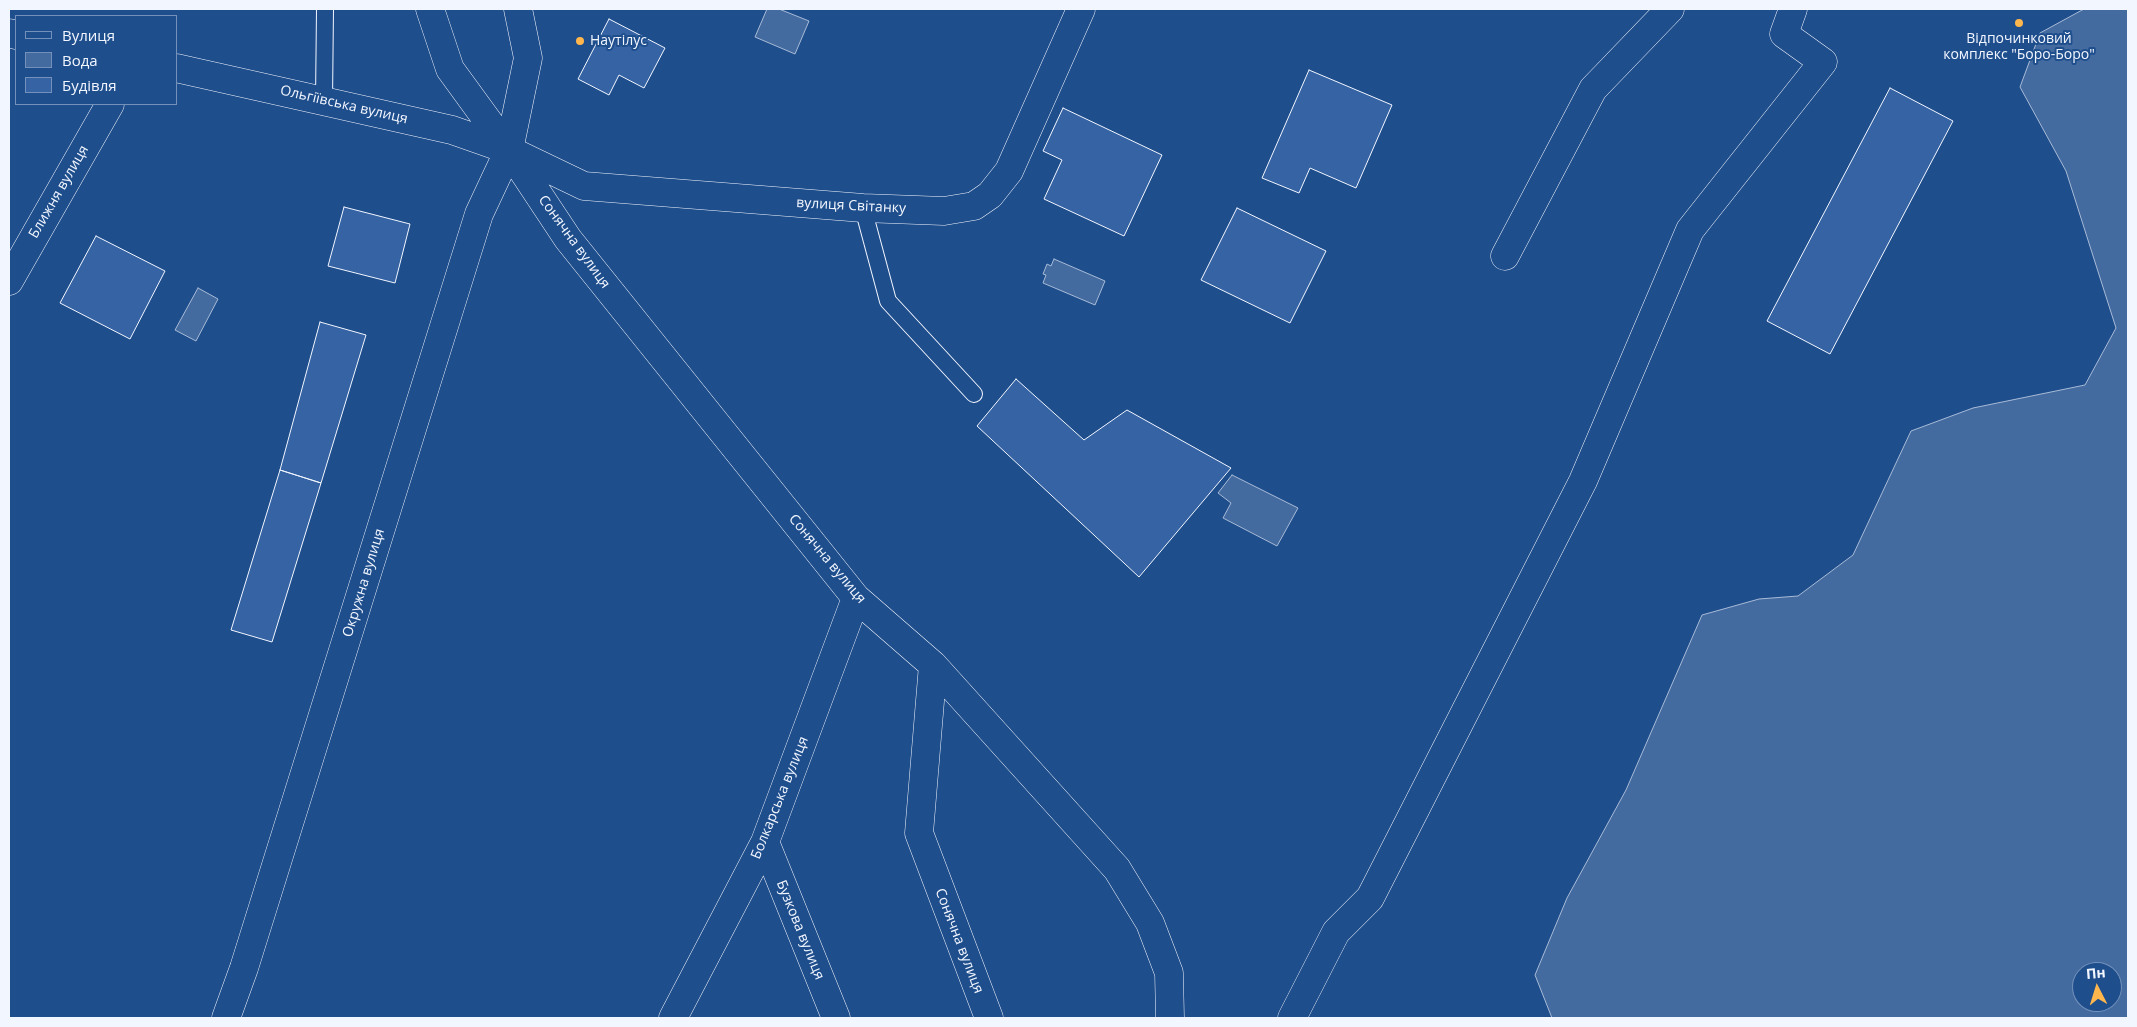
<!DOCTYPE html>
<meta charset="utf-8">
<style>
body{margin:0}
#map{position:relative;width:2137px;height:1027px;overflow:hidden;background:#1f4e8c;font-family:"Open Sans",sans-serif}
canvas{display:block}
.frame{position:absolute;inset:0;border:10px solid #f2f6ff;pointer-events:none}
.legend{position:absolute;left:15px;top:15px;width:162px;height:90px;box-sizing:border-box;background:#1f4e8c;border:1px solid #7391ba;margin:0;padding:6px 9px;list-style:none;font-size:15px;color:#f2f6ff}
.legend li{display:flex;align-items:center;gap:10px;height:25px}
.legend b{width:25px;border:1px solid #7391ba}
.north{position:absolute;left:2072px;top:962px;width:50px;height:50px;box-sizing:border-box;background:#1f4e8c;border:1px solid #7391ba;border-radius:50%;rotate:355deg;font-size:14px;font-weight:700;line-height:20px;text-align:center;color:#f2f6ff}
.north::after{content:'';display:block;margin:auto;width:18px;height:22px;background:#ffb74d;clip-path:polygon(50% 0,100% 100%,50% 72%,0 100%)}
</style>
<div id="map">
<canvas width="2137" height="1027"></canvas>
<div class="frame"></div>
<ul class="legend">
<li><b style="height:6px;background:#1f4e8c"></b>Вулиця</li>
<li><b style="height:14px;background:#446ba0"></b>Вода</li>
<li><b style="height:14px;background:#3563a3"></b>Будівля</li>
</ul>
<div class="north">Пн</div>
</div>
<script>
const ctx = document.querySelector('canvas').getContext('2d');
ctx.lineJoin = 'round';
function paint(path, color) {
  ctx.fillStyle = color;
  ctx.fill(path, 'evenodd');
}
function poly(rows) {
  const path = new Path2D();
  for (const r of rows) {
    path.moveTo(r[0], r[1]);
    for (let i = 2; i < r.length; i += 2) path.lineTo(r[i], r[i + 1]);
  }
  return path;
}
function strokePath(path, color, width, dash) {
  ctx.strokeStyle = color;
  ctx.lineWidth = width;
  ctx.lineCap = dash ? 'butt' : 'round';
  ctx.setLineDash(dash || []);
  ctx.stroke(path);
}
function drawText(font, color, halo, rows, align = 'center') {
  ctx.font = font + ' "Open Sans",sans-serif';
  ctx.lineWidth = 4;
  ctx.setLineDash([]);
  ctx.textBaseline = 'middle';
  ctx.strokeStyle = halo;
  ctx.fillStyle = color;
  for (const [text, x, y, turn = 0] of rows) {
    ctx.save();
    ctx.translate(x, y);
    ctx.rotate((+turn || 0) * Math.PI / 180);
    ctx.textAlign = isNaN(turn) ? turn : align;
    if (halo) ctx.strokeText(text, 0, 0);
    ctx.fillText(text, 0, 0);
    ctx.restore();
  }
}
const water = poly([
 [767,9,779,9,809,21,795,54,755,37,767,9],
 [2084,9,2128,9,2128,1018,1552,1018,1535,975,1567,898,1626,790,1702,615,1759,599,1798,596,1853,555,1911,431,1973,408,2085,385,2116,328,2066,171,2020,87,2040,33,2084,9],
 [2082,972,2112,972,2112,1002,2082,1002,2082,972],
 [1054,259,1105,281,1095,305,1043,283,1046,275,1043,274,1047,264,1051,266,1054,259],
 [198,288,218,299,196,341,175,330,198,288],
 [1232,475,1298,508,1277,546,1223,518,1231,503,1218,493,1232,475]
]);
paint(water, '#446ba0');
strokePath(water, '#a8bbd7', 1);
const building = poly([
 [609,19,665,48,644,88,619,75,609,95,578,79,609,19],
 [1309,70,1392,105,1356,188,1310,168,1299,193,1262,178,1309,70],
 [1890,88,1953,121,1830,354,1767,321,1890,88],
 [1063,108,1162,155,1124,236,1044,199,1062,160,1043,151,1063,108],
 [344,207,410,224,395,283,328,266,344,207],
 [1237,208,1326,251,1290,323,1201,280,1237,208],
 [96,236,165,271,130,339,60,303,96,236],
 [320,322,366,335,321,483,280,470,320,322],
 [1016,379,1084,440,1127,410,1231,468,1139,577,977,426,1016,379],
 [280,470,321,483,272,642,231,630,280,470]
]);
paint(building, '#3563a3');
strokePath(building, '#f2f6ff', 1);
const lane = poly([
 [324,100,325,9],
 [863,208,888,301,974,394]
]);
const street = poly([
 [430,9,450,69,509,150,568,239,856,598,933,665,919,833,989,1018],
 [9,33,16,35],
 [176,68,452,130,509,150,584,186,863,208,944,211,974,206,990,195,1009,171,1081,9],
 [1505,256,1593,89,1670,9],
 [9,281,110,104],
 [933,665,1117,869,1150,923,1169,973,1170,1018],
 [765,842,836,1018],
 [226,1018,244,968,479,214,509,150,528,58,518,9],
 [673,1018,765,842,856,598],
 [1292,1018,1336,932,1370,898,1583,481,1690,230,1823,62,1784,34,1793,9]
]);
strokePath(lane, '#f2f6ff', 18);
strokePath(street, '#f2f6ff', 29);
strokePath(lane, '#1f4e8c', 16);
strokePath(street, '#1f4e8c', 28);
for (const [x, y, r, color] of [
 [2019,23,5,"#ffb74d"],
 [580,41,5,"#ffb74d"]
]) {
  const dot = new Path2D();
  dot.arc(x, y, r, 0, 2 * Math.PI);
  ctx.fillStyle = color;
  ctx.fill(dot);
  strokePath(dot, '#1f4e8c', 2);
}
drawText('14px', '#f2f6ff', '#1f4e8c', [
 ["Відпочинковий",2019,39],
 ["комплекс \"Боро-Боро\"",2019,55],
 ["Наутілус",590,41,"left"]
]);
drawText('14px', '#f2f6ff', '#1f4e8c', [
 ["Ольгіївська вулиця",344,105,13],
 ["Ближня вулиця",59,192,-60],
 ["вулиця Світанку",851,206,3],
 ["Сонячна вулиця",574,242,54],
 ["Сонячна вулиця",827,559,50],
 ["Окружна вулиця",364,583,-73],
 ["Болкарська вулиця",780,798,-68],
 ["Бузкова вулиця",800,930,68],
 ["Сонячна вулиця",959,941,69]
]);
</script>
